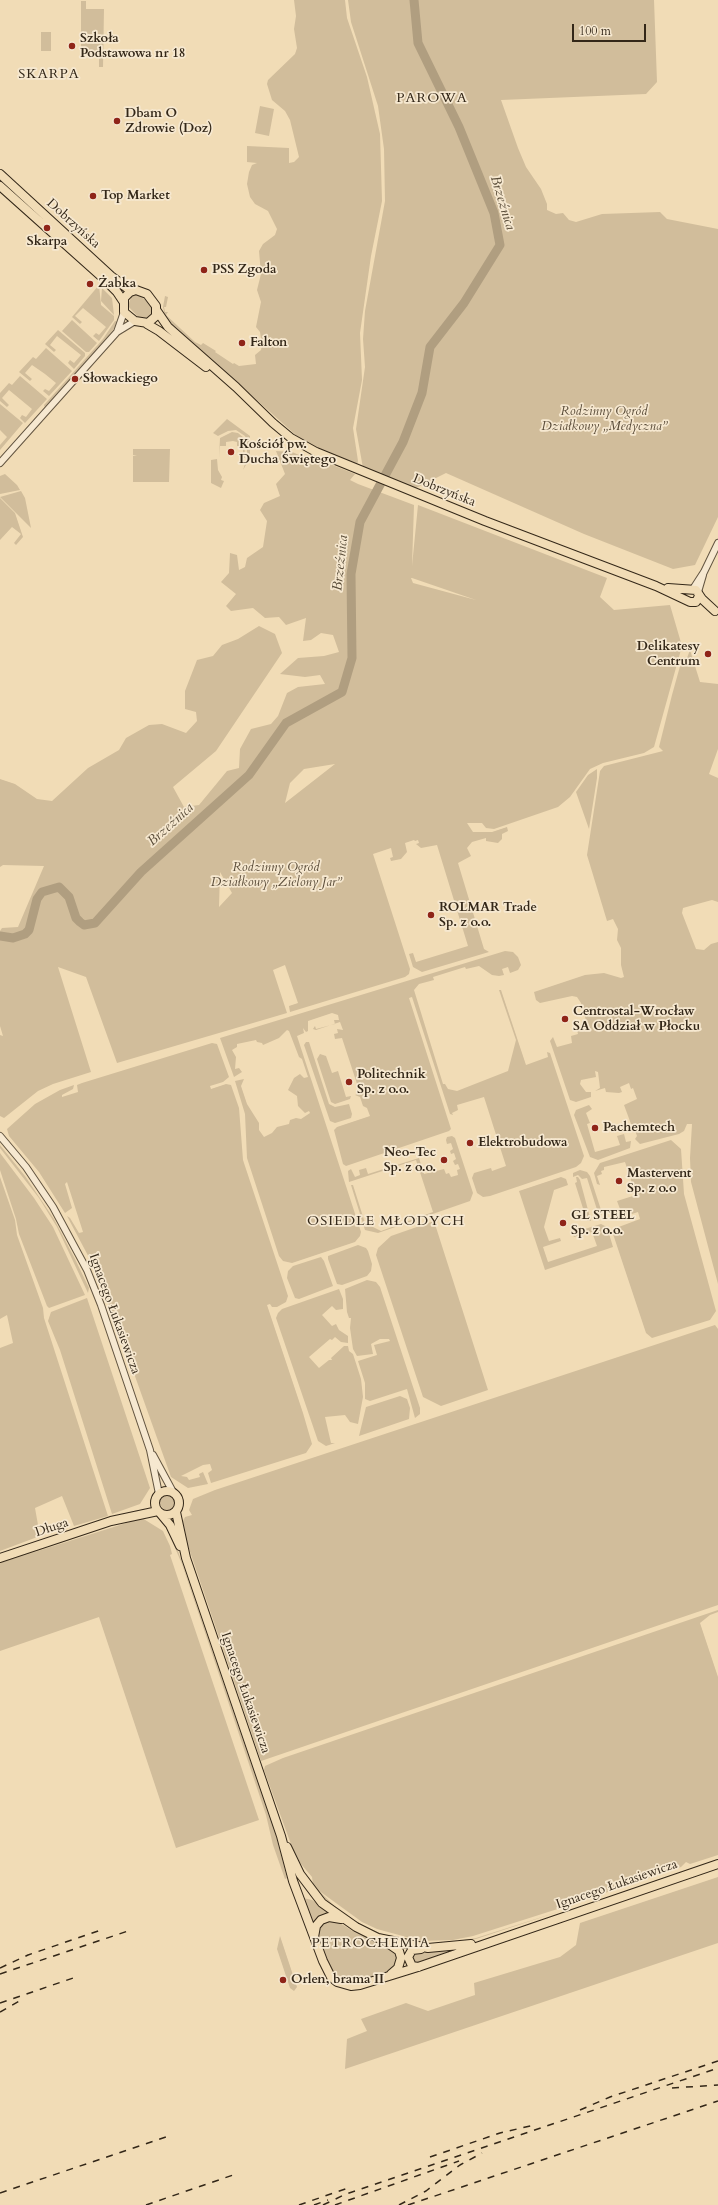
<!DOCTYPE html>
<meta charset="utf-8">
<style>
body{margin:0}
#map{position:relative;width:718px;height:2205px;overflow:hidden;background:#f1dcb6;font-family:Cardo,serif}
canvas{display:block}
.scale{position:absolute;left:572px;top:24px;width:74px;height:18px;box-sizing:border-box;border:2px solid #332718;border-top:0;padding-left:5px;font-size:12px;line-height:14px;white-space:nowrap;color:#332718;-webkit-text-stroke:3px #f6e8d0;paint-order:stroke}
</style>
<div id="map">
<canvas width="718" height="2205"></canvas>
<div class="scale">100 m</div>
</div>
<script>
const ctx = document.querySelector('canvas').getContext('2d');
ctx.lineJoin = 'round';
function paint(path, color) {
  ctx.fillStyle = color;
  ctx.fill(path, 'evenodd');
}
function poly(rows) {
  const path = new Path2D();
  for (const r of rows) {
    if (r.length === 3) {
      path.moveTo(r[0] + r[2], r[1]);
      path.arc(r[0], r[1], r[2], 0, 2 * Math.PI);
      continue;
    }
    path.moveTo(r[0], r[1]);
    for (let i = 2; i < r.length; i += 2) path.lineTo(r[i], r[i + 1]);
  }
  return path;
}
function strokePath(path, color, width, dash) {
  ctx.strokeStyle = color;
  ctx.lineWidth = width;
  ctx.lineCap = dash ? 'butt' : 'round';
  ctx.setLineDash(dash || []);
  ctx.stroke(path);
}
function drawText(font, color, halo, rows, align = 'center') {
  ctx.font = font + ' Cardo,serif';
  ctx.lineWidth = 3.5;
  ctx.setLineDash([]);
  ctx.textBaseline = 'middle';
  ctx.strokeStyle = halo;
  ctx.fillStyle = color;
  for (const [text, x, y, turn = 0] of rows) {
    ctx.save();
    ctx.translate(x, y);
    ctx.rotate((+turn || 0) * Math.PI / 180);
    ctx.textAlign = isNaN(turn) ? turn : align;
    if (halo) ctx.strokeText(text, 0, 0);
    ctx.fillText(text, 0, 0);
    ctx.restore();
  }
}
paint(poly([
 [294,0,345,0,347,18,367,77,380,134,382,201,371,256,360,333,362,380,353,428,358,461,357,465,315,447,298,437,172,324,165,316,163,307,165,296,168,297,166,307,164,307,165,312,168,312,166,315,195,342,201,345,203,343,216,351,215,352,233,364,234,363,239,366,256,364,255,355,261,350,262,345,260,332,256,327,261,302,257,290,261,274,259,251,263,244,275,235,277,229,268,211,255,204,250,197,247,184,249,172,252,165,257,163,247,162,247,146,289,148,289,163,294,162,299,157,290,120,285,111,272,100,267,84,268,80,295,54,297,48,294,29,296,16],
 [348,0,654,0,657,82,646,94,501,100,518,148,526,167,541,189,547,204,547,210,556,214,563,213,569,220,576,222,602,214,660,212,667,219,718,229,718,517,695,565,673,569,584,534,446,473,416,488,363,468,356,429,365,367,363,339,365,311,385,201,384,149,378,106,351,22],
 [81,1,86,1,86,9,104,9,103,67,99,67,99,54,86,52,81,47],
 [41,32,51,32,51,51,41,51],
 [260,106,274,109,269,136,255,133],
 [99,285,101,305,114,316,114,320,99,341,93,336,96,333,99,335,106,327,83,308,75,316,82,322,80,324,72,317],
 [102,288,112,298,114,315,101,301],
 [137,294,151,304,153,312,146,319,139,318,128,306,131,297],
 [72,320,97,343,89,352,86,352,62,331],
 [115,321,118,322,116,326,105,340,45,408,44,405,103,339],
 [58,330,85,353,85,356,74,369,68,363,70,360,74,363,81,355,57,336,50,345,56,350,54,352,45,344],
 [46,348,72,371,49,396,43,391,45,389,49,391,56,383,45,374,32,365,25,373,32,379,30,381,19,372,33,357,36,359],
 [20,376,47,399,25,423,20,418,22,415,26,417,32,409,9,390,2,398,9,405,7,407,0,401,0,393,9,383,12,385],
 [0,404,23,423,0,450,0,445,7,437,0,430],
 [227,419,250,436,250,458,243,470,247,458,247,442,245,436,236,430,228,431,218,436,213,433],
 [232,432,238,433,244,438,245,458,243,458,243,446,237,446,237,442,233,441,226,442,226,446,220,446,219,458,220,438],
 [133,449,170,449,169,482,133,482,133,456,137,456,133,455],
 [276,451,292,452,311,460,315,458,355,474,350,480,358,484,414,505,412,566,418,505,607,578,600,597,614,610,670,605,682,646,654,747,644,753,603,763,590,769,570,797,558,807,494,829,486,828,482,823,467,823,473,832,492,832,507,827,508,831,502,834,502,839,498,843,486,841,486,838,472,842,467,848,471,856,458,863,484,949,489,952,422,972,413,967,409,954,413,953,416,962,468,946,437,845,421,848,416,844,419,843,418,840,415,841,414,840,405,843,407,852,401,859,391,861,390,858,393,857,391,848,373,854,410,969,409,974,405,977,290,1012,289,1006,298,1003,285,965,273,970,287,1013,117,1063,86,977,58,967,91,1072,53,1084,38,1091,4,1118,0,1116,0,1035,3,1036,0,1026,0,931,2,928,18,927,44,866,3,865,0,867,0,779,15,784,37,799,52,801,88,768,119,750,126,738,149,725,162,724,186,733,197,721,196,712,185,709,185,691,197,660,213,656,222,645,238,639,259,626,275,634,282,653,216,751,173,787,184,807,199,805,227,771,239,768,240,749,251,729,271,724,278,716,287,693,298,687,325,684,320,675,305,677,280,674,298,658,324,656,339,652,333,635,321,633,311,640,303,641,306,618,286,625,279,617,265,618,253,608,231,611,226,606,236,594,221,582,229,573,230,553,237,555,239,570,245,567,247,558,263,547,267,521,260,510,264,503,280,496,276,484,285,474],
 [411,578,412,578,476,600,413,583],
 [335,764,285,803,290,783,304,769],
 [220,872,232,893,219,907],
 [217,459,218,470,222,477,221,480,224,481,221,488,211,483,211,460],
 [5,474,17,485,20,490,0,494,0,476],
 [21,491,25,498,31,528,0,497],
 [0,498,15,513,23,537,16,545,14,543,21,534,12,527,0,540],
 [690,650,700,682,718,684,718,749,709,774,718,778,718,902,712,900,690,906,683,908,682,913,696,949,704,950,711,944,718,942,718,1284,691,1182,690,1158,692,1124,687,1124,684,1131,679,1134,640,1144,635,1139,637,1136,633,1125,631,1124,624,1105,637,1099,633,1088,631,1089,629,1083,620,1087,622,1092,619,1093,606,1092,605,1088,595,1091,600,1088,598,1072,595,1071,596,1077,581,1080,580,1084,586,1092,591,1092,591,1097,576,1102,570,1100,550,1041,553,1037,557,1047,572,1043,571,1036,578,1034,577,1030,588,1027,581,1003,577,997,572,996,540,1003,536,1000,534,992,585,975,604,973,621,978,624,977,621,965,621,948,617,940,618,929,613,919,607,921,587,855,600,771,604,766,663,751,659,747,672,695,682,659,687,658],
 [597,769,597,778,589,829,576,792,588,775],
 [505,951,513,952,518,957,521,965,518,970,510,973,508,967,502,969,504,975,499,976,492,975,479,966,466,969,465,967,433,977,434,980,419,984,414,990,443,1084,445,1084,448,1089,457,1091,508,1071,516,1040,499,990,501,990,526,1065,548,1057,547,1052,550,1053,584,1156,581,1163,576,1167,490,1196,483,1197,477,1193,472,1178,474,1173,491,1168,492,1171,506,1166,484,1097,457,1105,458,1110,452,1113,453,1115,450,1114,412,997,409,998,451,1129,449,1131,346,1166,343,1164,334,1130,337,1127,370,1116,367,1108,363,1106,360,1097,355,1095,360,1093,342,1038,335,1039,334,1034,338,1033,337,1029,343,1030,340,1022,316,1030,313,1029,315,1026,316,1029,335,1024,334,1020,339,1020,338,1015,332,1013,308,1021,308,1031,306,1032,303,1028,304,1033,297,1036,361,1232,360,1236,355,1242,292,1263,283,1261,279,1256,247,1158,245,1114,235,1081,244,1079,241,1086,247,1104,259,1123,259,1130,264,1137,272,1133,277,1127,289,1124,290,1120,296,1118,301,1119,310,1113,309,1111,305,1113,298,1106,297,1096,288,1090,294,1078,300,1074,304,1078,308,1077,302,1059,299,1057,289,1031,287,1030,279,1038,263,1045,262,1043,257,1042,256,1040,237,1044,237,1047,232,1050,236,1057,235,1069,239,1068,242,1072,234,1077,220,1038],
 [306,1042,309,1042,329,1104,335,1107,349,1104,352,1114,351,1118,335,1123,330,1121,304,1045],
 [212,1043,217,1044,229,1077,223,1082,210,1086,211,1089,226,1084,231,1085,239,1108,243,1160,288,1296,286,1302,277,1307,272,1307,270,1304,267,1305,303,1413,312,1444,306,1453,211,1483,208,1473,212,1470,210,1464,203,1465,181,1476,187,1477,189,1480,200,1477,199,1474,203,1472,208,1484,188,1488,171,1477,131,1365,123,1349,107,1300,93,1265,67,1216,70,1218,79,1233,83,1232,67,1182,65,1184,72,1208,65,1213,39,1172,9,1136,7,1129,35,1104,60,1090,74,1085,73,1089,62,1095,62,1097,78,1092,77,1085,82,1083],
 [320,1054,326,1056,332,1073,338,1071,346,1097,351,1096,350,1099,335,1104,331,1102,317,1059],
 [589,1105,592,1109,586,1113,590,1123,587,1124,595,1152,620,1145,617,1136,624,1134,626,1142,631,1141,630,1148,598,1160,590,1157,574,1115,576,1110],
 [452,1136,455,1138,473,1193,470,1201,378,1233,365,1230,351,1185,353,1185,365,1223,381,1231,433,1212,416,1160,349,1182,348,1171,351,1169,355,1177,360,1175,359,1170,366,1168,368,1174,419,1158,424,1174,444,1169,446,1174,449,1173,451,1177,458,1175,457,1170,460,1169,458,1164,455,1165,453,1161,456,1159,454,1153,451,1154,450,1151,453,1149,451,1143,447,1144,446,1140,447,1137],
 [671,1140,681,1149,684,1194,716,1311,710,1320,652,1338,646,1333,613,1234,616,1228,640,1219,638,1212,623,1217,617,1201,636,1195,625,1162,604,1167,604,1170,601,1171,602,1174,597,1176,600,1185,597,1184,594,1173,600,1163],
 [0,1145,25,1176,54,1219,75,1259,89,1288,88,1293,57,1227,39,1198,0,1148],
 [0,1153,34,1198,53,1227,85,1295,49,1308,47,1306,19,1234,16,1219,0,1170],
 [580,1170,587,1172,590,1176,602,1213,599,1219,596,1218,599,1216,587,1178,582,1179,578,1175,573,1177,573,1173],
 [0,1177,15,1220,17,1235,43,1308,44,1318,108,1516,74,1526,62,1496,35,1508,40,1536,0,1551,0,1348,13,1343,7,1315,0,1319],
 [561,1177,566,1179,568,1185,554,1190,544,1227,549,1241,560,1238,561,1241,543,1247,548,1262,597,1246,592,1232,574,1237,572,1233,601,1224,607,1227,613,1247,545,1270,519,1191],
 [576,1177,578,1177,580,1180,591,1221,587,1221,575,1183,577,1182],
 [434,1221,488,1390,441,1406,423,1397,376,1255,378,1248,391,1236],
 [358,1245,366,1248,368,1251,372,1264,371,1271,367,1276,342,1285,337,1284,328,1259,328,1256],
 [321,1257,324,1261,333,1286,299,1299,295,1298,287,1278,288,1271,293,1266],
 [367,1280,376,1282,380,1287,420,1408,420,1414,415,1418,407,1389,370,1401,365,1399,365,1383,358,1361,377,1355,374,1345,390,1341,389,1339,380,1339,371,1344,373,1354,357,1356,353,1349,350,1328,351,1318,349,1318,347,1312,345,1289],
 [339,1289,343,1299,343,1309,336,1310,332,1306,322,1315,332,1326,336,1324,339,1330,348,1336,348,1343,341,1342,335,1337,332,1340,330,1339,309,1357,319,1368,329,1360,332,1360,331,1358,344,1346,348,1346,349,1351,353,1354,361,1379,363,1397,358,1424,350,1422,345,1415,325,1417,331,1443,335,1443,326,1446,318,1441,276,1318,278,1313,282,1309],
 [87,1298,150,1488,140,1504,112,1514,60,1350,48,1321,51,1312],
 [715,1325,718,1329,718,1605,261,1761,181,1525,185,1517,192,1515,189,1510,193,1499,215,1490],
 [400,1396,407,1399,410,1408,409,1419,359,1436,366,1407],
 [168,1502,8],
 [142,1518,163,1531,170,1546,172,1554,170,1555,259,1820,176,1848,99,1617,0,1651,0,1563],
 [168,1526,178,1551,275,1832,287,1878,285,1879,273,1845,266,1815,182,1564,166,1527],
 [718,1610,718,1612,710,1615,700,1623,718,1677,718,1855,690,1864,686,1862,681,1867,567,1906,473,1936,453,1940,421,1941,377,1929,362,1922,318,1890,342,1913,366,1927,389,1937,422,1944,439,1944,476,1938,567,1909,476,1939,439,1946,401,1942,370,1931,332,1907,303,1873,313,1884,312,1877,296,1858,264,1770,265,1766,283,1758],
 [718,1877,718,1943,345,2069,347,2039,367,2031,361,2019,406,2003,428,2011,475,1995,474,1983,560,1957,576,1945,580,1923],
 [303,1898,312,1900,332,1914,313,1926],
 [327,1920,337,1921,354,1932,383,1944,394,1951,399,1961,392,1971,376,1976,353,1982,339,1978,334,1974,325,1957,316,1931,319,1926],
 [280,1936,297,1987,294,1991,290,1988,277,1949],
 [480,1942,419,1964,414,1963,412,1954,422,1951,451,1951]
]), '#d1bd9b');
strokePath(poly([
 [0,936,13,938,25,934,29,930,37,899,42,892,59,887,69,897,76,918,80,922,84,925,95,923,141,872,249,775,286,723,342,692,352,658,351,574,360,522,403,442,422,393,430,347,464,303,500,245,494,213,459,127,418,43,414,0]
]), '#b09e80', 9);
const minor = poly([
 [117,332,124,312],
 [0,463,117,332,135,321],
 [693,589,704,572,718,543],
 [698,592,703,575],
 [0,1136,26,1167,53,1207,87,1270,101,1305,150,1450,159,1494],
 [153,1455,173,1492]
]);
const major = poly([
 [0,174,111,276,131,291],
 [0,186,103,278,117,292,123,301],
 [136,290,147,294,156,306,156,316,148,323,135,321,124,312,124,298,130,292,136,290],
 [157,311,168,327,236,387,273,423,291,438,316,452,485,521,656,586,690,602,696,602,699,596],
 [147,324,159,331,206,367],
 [668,588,696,590,702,599,715,611],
 [167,1503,12],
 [176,1512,186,1558,281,1836,293,1881,323,1961,331,1977,337,1982,351,1986,360,1985,418,1967,718,1864],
 [160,1513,170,1525,180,1546],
 [0,1558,111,1521,158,1511],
 [287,1847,300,1874,322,1903,356,1927,378,1938,428,1948,471,1944],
 [314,1937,316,1926,321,1920,329,1917,341,1919],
 [386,1942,399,1951,401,1958,398,1968,391,1974],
 [418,1967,412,1966,408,1957,412,1950,421,1949]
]);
strokePath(minor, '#625440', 8);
strokePath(major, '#332718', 10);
strokePath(minor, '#f6e8d0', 6);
strokePath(major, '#f1dcb6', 8);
strokePath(poly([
 [0,1968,28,1955,101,1930],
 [0,1974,131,1930],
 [0,2003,79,1976],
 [0,2012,23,1999],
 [672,2088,718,2085],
 [580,2110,610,2097,718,2061],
 [430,2157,500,2133,534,2125],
 [0,2193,169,2136],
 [146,2205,236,2174],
 [299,2205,348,2188],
 [314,2205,328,2200],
 [323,2205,346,2194,718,2068],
 [335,2205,459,2161],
 [399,2205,426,2191,460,2165,482,2153],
 [408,2205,718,2101]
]), '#332718', 1.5, [7, 7]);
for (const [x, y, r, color] of [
 [72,46,4,"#8f2418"],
 [117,121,4,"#8f2418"],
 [93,196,4,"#8f2418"],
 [47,228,4,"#8f2418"],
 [204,270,4,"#8f2418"],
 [90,284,4,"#8f2418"],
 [242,343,4,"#8f2418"],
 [75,379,4,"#8f2418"],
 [231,452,4,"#8f2418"],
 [708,654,4,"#8f2418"],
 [431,915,4,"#8f2418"],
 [565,1019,4,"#8f2418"],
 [349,1082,4,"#8f2418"],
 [595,1128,4,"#8f2418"],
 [470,1143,4,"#8f2418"],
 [444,1160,4,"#8f2418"],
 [619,1181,4,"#8f2418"],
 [563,1223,4,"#8f2418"],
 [283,1980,4,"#8f2418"]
]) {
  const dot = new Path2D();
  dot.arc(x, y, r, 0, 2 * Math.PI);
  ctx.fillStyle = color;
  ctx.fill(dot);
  strokePath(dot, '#f6e8d0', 1.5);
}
drawText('bold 13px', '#332718', '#f6e8d0', [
 ["Szkoła",80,39],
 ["Podstawowa nr 18",80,54],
 ["Dbam O",125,114],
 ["Zdrowie (Doz)",125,129],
 ["Top Market",101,196],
 ["Skarpa",47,242,"center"],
 ["PSS Zgoda",212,270],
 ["Żabka",98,284],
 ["Falton",250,343],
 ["Słowackiego",83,379],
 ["Kościół pw.",239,445],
 ["Ducha Świętego",239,460],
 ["Delikatesy",700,647,"right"],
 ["Centrum",700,662,"right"],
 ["ROLMAR Trade",439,908],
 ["Sp. z o.o.",439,923],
 ["Centrostal-Wrocław",573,1012],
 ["SA Oddział w Płocku",573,1027],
 ["Politechnik",357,1075],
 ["Sp. z o.o.",357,1090],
 ["Pachemtech",603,1128],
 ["Elektrobudowa",478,1143],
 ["Neo-Tec",436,1153,"right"],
 ["Sp. z o.o.",436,1168,"right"],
 ["Mastervent",627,1174],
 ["Sp. z o.o",627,1189],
 ["GL STEEL",571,1216],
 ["Sp. z o.o.",571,1231],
 ["Orlen, brama II",291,1980]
], 'left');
drawText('13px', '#332718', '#f6e8d0', [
 ["Dobrzyńska",73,224,42],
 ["Dobrzyńska",444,491,22],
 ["Ignacego Łukasiewicza",114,1314,70],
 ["Długa",52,1528,-18],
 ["Ignacego Łukasiewicza",245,1693,71],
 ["Ignacego Łukasiewicza",617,1885,-19]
]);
drawText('italic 13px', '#5a4c39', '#f6e8d0', [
 ["Rodzinny Ogród",604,412],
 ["Działkowy „Medyczna”",604,427],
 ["Rodzinny Ogród",276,868],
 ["Działkowy „Zielony Jar”",276,883]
]);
ctx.letterSpacing = '1px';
drawText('14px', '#332718', '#f6e8d0', [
 ["SKARPA",49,75],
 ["PAROWA",432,99],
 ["OSIEDLE MŁODYCH",386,1222],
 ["PETROCHEMIA",371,1944]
]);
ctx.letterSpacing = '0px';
drawText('italic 14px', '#584b37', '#f6e8d0', [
 ["Brzeźnica",502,203,73],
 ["Brzeźnica",341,563,-84],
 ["Brzeźnica",171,825,-42]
]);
</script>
